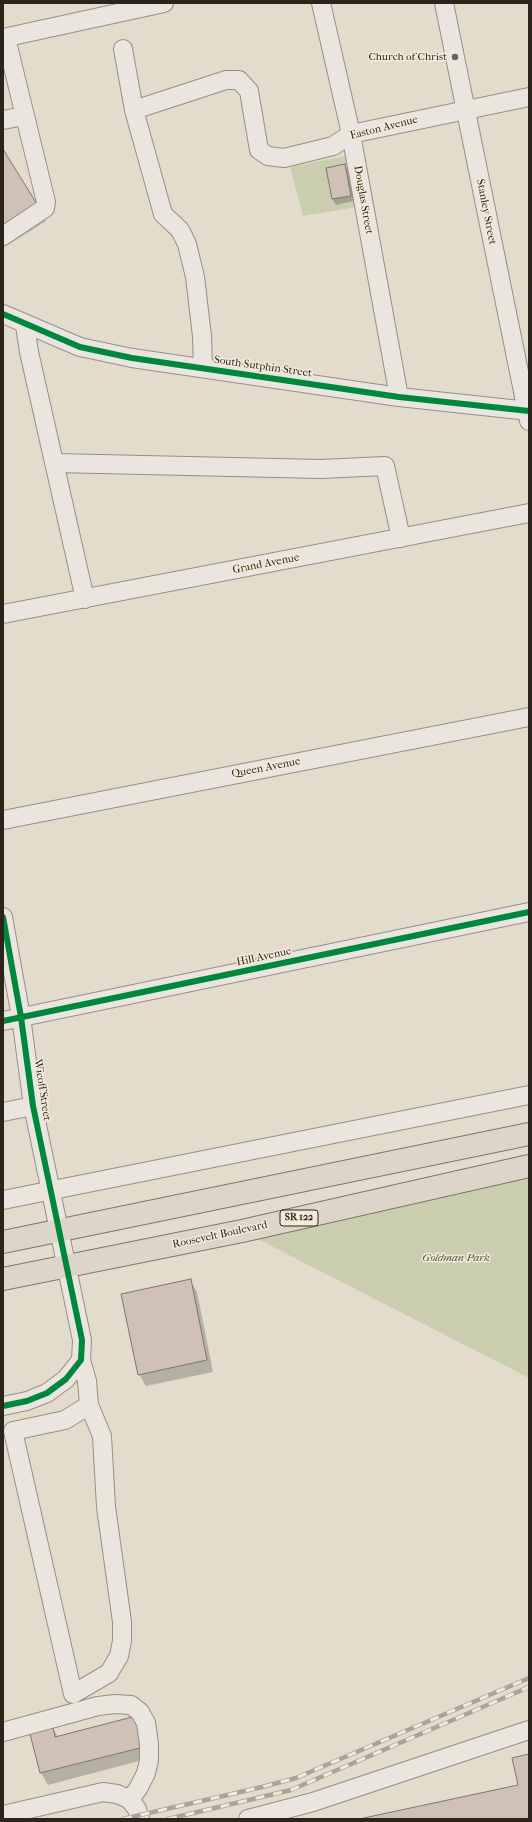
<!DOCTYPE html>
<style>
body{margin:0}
#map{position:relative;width:532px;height:1822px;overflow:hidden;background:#e3dccd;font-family:"IM FELL French Canon",serif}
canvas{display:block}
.frame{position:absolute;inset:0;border:4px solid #2c231b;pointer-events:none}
</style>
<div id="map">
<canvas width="532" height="1822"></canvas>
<div class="frame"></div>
</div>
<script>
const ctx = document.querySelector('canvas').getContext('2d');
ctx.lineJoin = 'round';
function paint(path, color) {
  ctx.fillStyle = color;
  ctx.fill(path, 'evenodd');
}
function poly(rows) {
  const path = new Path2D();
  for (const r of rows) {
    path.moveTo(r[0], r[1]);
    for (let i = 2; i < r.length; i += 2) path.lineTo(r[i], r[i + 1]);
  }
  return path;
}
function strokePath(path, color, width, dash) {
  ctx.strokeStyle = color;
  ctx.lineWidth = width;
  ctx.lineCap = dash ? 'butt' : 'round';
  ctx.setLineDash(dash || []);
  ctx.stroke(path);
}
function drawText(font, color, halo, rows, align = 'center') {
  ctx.font = font + ' "IM FELL French Canon",serif';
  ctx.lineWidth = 3;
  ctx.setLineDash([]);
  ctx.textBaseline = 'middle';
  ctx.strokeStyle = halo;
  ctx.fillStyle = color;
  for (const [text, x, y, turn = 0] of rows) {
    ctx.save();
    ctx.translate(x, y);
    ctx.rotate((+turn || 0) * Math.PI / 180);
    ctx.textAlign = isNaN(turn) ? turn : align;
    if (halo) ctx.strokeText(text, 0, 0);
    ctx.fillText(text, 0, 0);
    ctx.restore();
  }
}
paint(poly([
 [346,156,357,207,303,216,290,167],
 [529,1166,529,1378,242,1231]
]), '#caceaf');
paint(poly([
 [3,151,46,221,3,248],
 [344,165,348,171,354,201,336,205,332,199],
 [190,1280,197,1292,213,1372,146,1386,139,1374],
 [135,1717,150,1758,48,1785,41,1773,30,1731,51,1725,58,1737]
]), '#0003');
const building = poly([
 [3,149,40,209,3,232,3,149],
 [345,164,351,196,332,199,326,168,345,164],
 [191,1279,207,1360,138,1375,121,1294,191,1279],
 [136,1716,144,1747,40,1773,29,1730,52,1724,55,1737,136,1716],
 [529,1754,529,1819,359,1819,518,1785,512,1758,529,1754]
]);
paint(building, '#d0c1b7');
strokePath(building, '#7b766e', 1);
const minor = poly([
 [321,3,351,134,399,397],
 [444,3,529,421],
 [3,38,164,3],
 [123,49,134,110,163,214,180,230,187,244,195,277,202,336,203,368],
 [134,110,226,80,239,80,249,91,259,150,268,156,284,158,333,146,351,134,529,97],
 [3,120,24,116],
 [3,236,45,208,46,202,6,38],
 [3,314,80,347,132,358,399,397,529,411],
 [25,325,29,352,85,599],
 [55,463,321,469,385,466,401,538],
 [3,614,529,513],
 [3,820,529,717],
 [3,917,21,1017,33,1106,82,1340,81,1360,66,1379,47,1393,27,1401,3,1406],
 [3,1021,529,912],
 [3,1112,33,1106],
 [3,1200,529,1095],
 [81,1360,87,1381,89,1405,65,1420,13,1431,73,1694,109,1673,119,1656,122,1641,122,1622,106,1507,102,1436,89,1405],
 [3,1732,98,1706,115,1704,131,1705,140,1712,146,1723,149,1744,149,1760,146,1773,139,1787,130,1800],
 [3,1815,103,1792,117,1794,129,1799,137,1809,140,1819],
 [248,1819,313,1802,529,1730]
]);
const major = poly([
 [3,1242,529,1134],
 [3,1279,242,1231,529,1166]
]);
strokePath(minor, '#959086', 20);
strokePath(major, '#7b766e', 24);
strokePath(minor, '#eae5de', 18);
strokePath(major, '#ddd5c9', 22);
const rail = poly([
 [123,1819,262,1787,296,1778,529,1678],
 [168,1819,291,1790,529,1687]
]);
strokePath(rail, '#a7a39d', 4.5);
strokePath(rail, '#f3ead9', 3, [9]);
strokePath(poly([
 [3,314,80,347,132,358,399,397,529,411],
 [3,917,21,1017,33,1106,82,1340,81,1360,66,1379,47,1393,27,1401,3,1406],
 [3,1021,529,912]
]), '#00873e', 6);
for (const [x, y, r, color] of [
 [455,57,4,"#6c6459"]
]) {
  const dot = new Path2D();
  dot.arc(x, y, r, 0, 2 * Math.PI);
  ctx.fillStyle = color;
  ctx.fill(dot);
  strokePath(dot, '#f3ead9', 1.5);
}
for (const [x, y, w] of [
 [299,1218,38]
]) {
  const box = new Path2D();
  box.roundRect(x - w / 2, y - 8, w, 16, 3);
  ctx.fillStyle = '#f3ead9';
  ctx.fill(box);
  strokePath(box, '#2c231b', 1);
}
drawText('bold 10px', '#2c231b', null, [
 ["SR 122",299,1218]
]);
drawText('11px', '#2c231b', '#f3ead9', [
 ["Church of Christ",447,57]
], 'right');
drawText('11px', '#2c231b', '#f3ead9', [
 ["Easton Avenue",384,128,-14],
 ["Douglas Street",363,200,80],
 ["Stanley Street",486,212,79],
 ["South Sutphin Street",263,367,8],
 ["Grand Avenue",266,564,-11],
 ["Queen Avenue",266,768,-11],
 ["Hill Avenue",264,957,-12],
 ["Wicoff Street",42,1090,81],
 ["Roosevelt Boulevard",220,1235,-12]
]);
drawText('italic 11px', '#555340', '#f3ead9', [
 ["Goldman Park",456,1258]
]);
</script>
